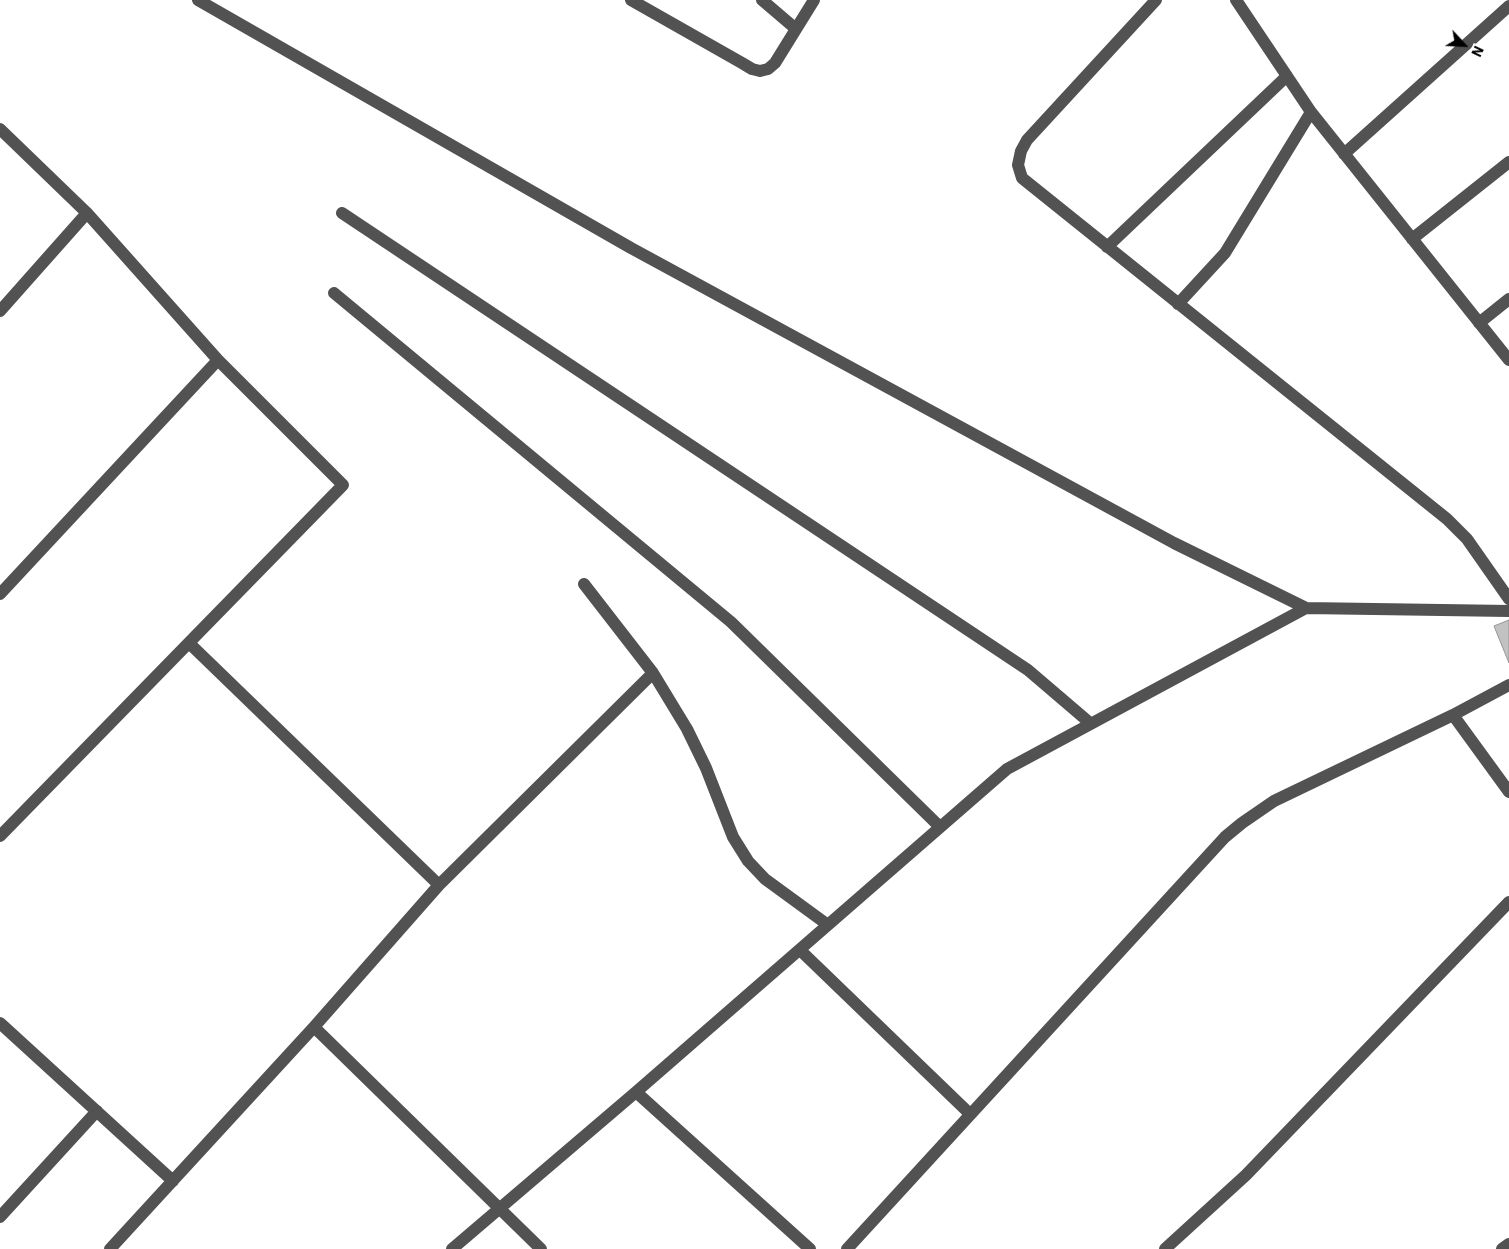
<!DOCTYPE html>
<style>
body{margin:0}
#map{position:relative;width:1509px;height:1249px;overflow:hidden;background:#fff;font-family:"IBM Plex Sans",sans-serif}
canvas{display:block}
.north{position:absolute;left:1439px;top:20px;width:50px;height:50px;-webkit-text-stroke:4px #fff;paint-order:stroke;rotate:115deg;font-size:14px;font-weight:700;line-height:20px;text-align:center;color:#000}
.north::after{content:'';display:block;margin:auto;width:18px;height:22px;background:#000;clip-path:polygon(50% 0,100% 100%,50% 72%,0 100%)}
</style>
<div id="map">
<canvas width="1509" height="1249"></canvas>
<div class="north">N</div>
</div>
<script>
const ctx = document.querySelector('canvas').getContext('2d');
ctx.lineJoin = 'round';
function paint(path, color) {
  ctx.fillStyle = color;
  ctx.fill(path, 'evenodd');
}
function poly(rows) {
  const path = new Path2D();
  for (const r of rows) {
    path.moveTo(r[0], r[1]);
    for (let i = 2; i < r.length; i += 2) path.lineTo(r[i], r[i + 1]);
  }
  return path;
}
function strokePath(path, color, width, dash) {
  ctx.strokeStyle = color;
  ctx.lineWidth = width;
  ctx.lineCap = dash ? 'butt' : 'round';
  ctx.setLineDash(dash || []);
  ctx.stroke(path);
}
const building = poly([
 [1509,620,1509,663,1494,626,1509,620]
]);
paint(building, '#c2c2c2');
strokePath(building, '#969696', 1);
strokePath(poly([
 [198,0,631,248,1174,543,1306,608,1509,611],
 [631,0,742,63,752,69,760,71,768,69,775,63,814,0],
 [762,0,796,29],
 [1156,0,1027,140,1021,151,1018,165,1022,178,1447,519,1467,539,1509,599],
 [1236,0,1311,112,1509,360],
 [0,129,87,213],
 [1344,154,1509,6],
 [342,213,1028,670,1090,723],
 [1412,239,1509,162],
 [1107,247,1287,76],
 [334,293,731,622,940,827],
 [1178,304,1225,253,1311,112],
 [0,311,87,213,218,360,343,485,0,836],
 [1479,323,1509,299],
 [584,584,653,673,687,729,706,768,733,837,748,861,765,879,828,925],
 [0,594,218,360],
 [189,643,439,885],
 [1453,715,1509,792],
 [800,950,970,1114],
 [0,1023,173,1181],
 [314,1027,541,1249],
 [636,1092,810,1249],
 [0,1217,97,1111],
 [110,1249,314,1027,439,885,653,673],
 [452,1249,636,1092,1007,769,1306,608],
 [847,1249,1225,837,1242,823,1274,801,1453,715,1509,685],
 [1165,1249,1246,1175,1509,902],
 [1502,1249,1509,1244]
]), '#525252', 12);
</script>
